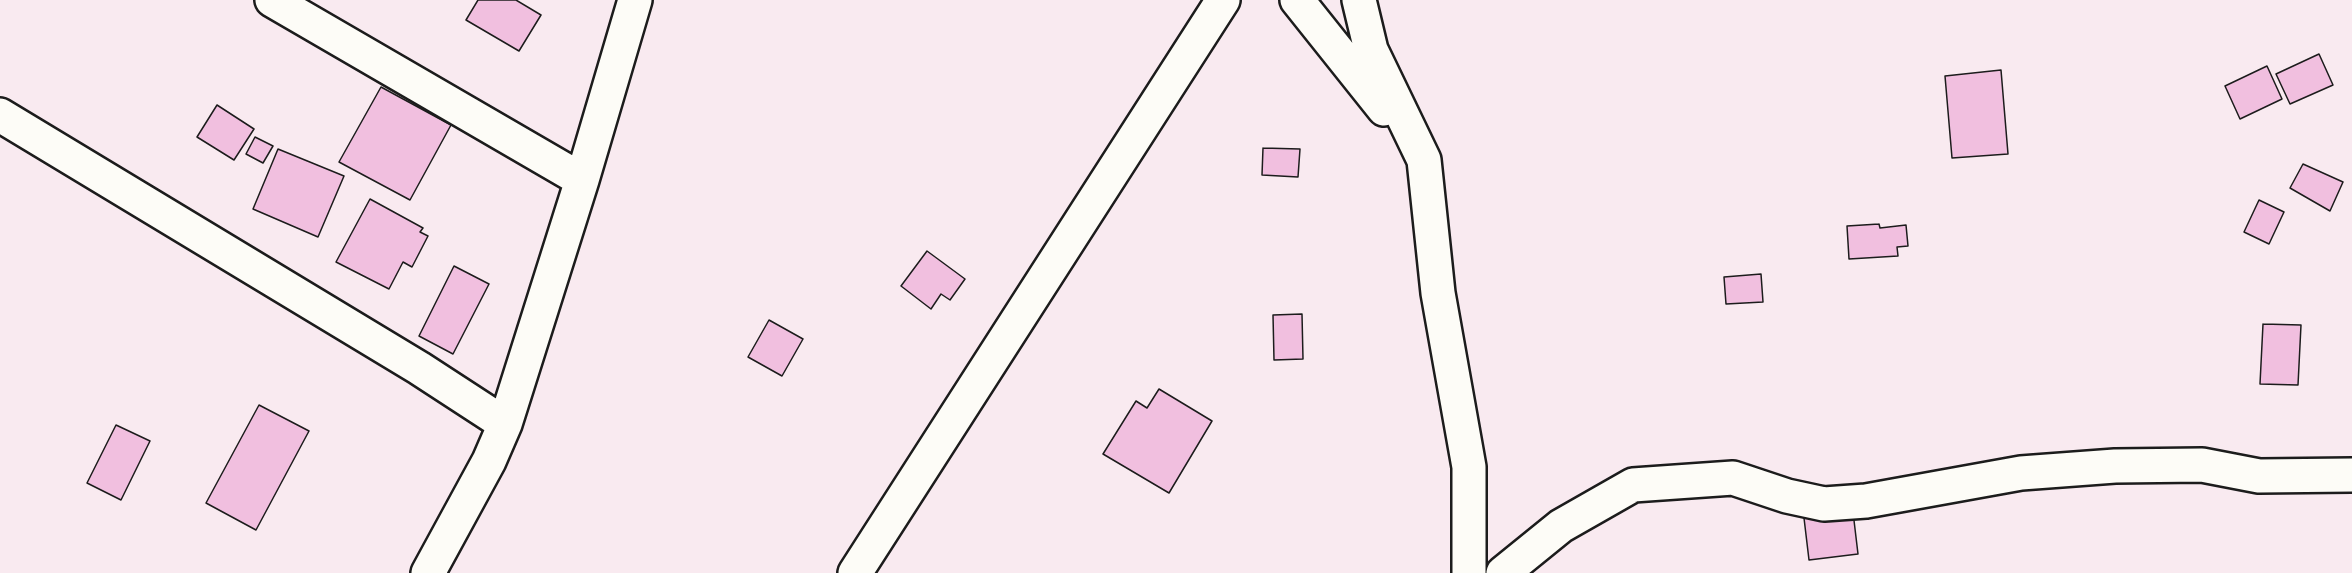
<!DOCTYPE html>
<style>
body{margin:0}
canvas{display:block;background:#f9eaf0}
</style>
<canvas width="2352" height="573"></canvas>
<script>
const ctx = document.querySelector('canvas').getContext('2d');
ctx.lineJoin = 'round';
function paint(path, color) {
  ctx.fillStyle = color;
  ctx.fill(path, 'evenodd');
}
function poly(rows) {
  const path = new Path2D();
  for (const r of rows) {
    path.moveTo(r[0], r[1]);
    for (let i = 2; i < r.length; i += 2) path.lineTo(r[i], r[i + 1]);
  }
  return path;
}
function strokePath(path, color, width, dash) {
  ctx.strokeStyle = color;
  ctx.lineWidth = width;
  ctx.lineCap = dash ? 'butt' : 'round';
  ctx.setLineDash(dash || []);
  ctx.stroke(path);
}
const building = poly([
 [478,0,516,0,541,15,519,51,466,20,478,0],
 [2319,54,2333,85,2290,104,2276,74,2319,54],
 [2267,66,2282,99,2240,119,2225,86,2267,66],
 [2001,70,2008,154,1952,158,1945,76,2001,70],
 [381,87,451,125,410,200,339,162,381,87],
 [217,105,254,129,234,160,197,137,217,105],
 [255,137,273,146,263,163,246,154,255,137],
 [1263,148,1300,149,1298,177,1262,175,1263,148],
 [278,149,344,176,318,237,253,209,278,149],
 [2303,164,2343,182,2330,211,2290,188,2303,164],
 [370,199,423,228,420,232,428,236,412,267,403,262,389,289,336,262,370,199],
 [2259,200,2284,212,2269,244,2244,232,2259,200],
 [1879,224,1880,228,1906,225,1908,246,1897,247,1898,256,1849,259,1847,226,1879,224],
 [927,251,965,279,950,300,941,294,931,309,901,286,927,251],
 [454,266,489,284,453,354,419,336,454,266],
 [1761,274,1763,302,1726,304,1724,277,1761,274],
 [1302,314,1303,359,1274,360,1273,315,1302,314],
 [769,320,803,339,782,376,748,357,769,320],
 [2263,324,2301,325,2298,385,2260,384,2263,324],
 [1159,389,1212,421,1169,493,1103,454,1136,401,1147,408,1159,389],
 [259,405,309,431,256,530,206,503,259,405],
 [116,425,150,441,121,500,87,483,116,425],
 [1853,512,1858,554,1809,560,1804,518,1853,512]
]);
paint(building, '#f1bfdf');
strokePath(building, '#1c1c1c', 1.5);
const minor = poly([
 [272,0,582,180],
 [1297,0,1384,109],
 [1359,0,1371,50,1424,160,1438,293,1469,467,1469,573],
 [0,115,419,368,505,424],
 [428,573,489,461,505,424,582,180,635,0],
 [855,573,1223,0],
 [1503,573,1561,526,1633,485,1733,478,1787,496,1824,504,1866,501,2021,473,2115,466,2202,465,2259,476,2352,475]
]);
strokePath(minor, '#1c1c1c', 38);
strokePath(minor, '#fdfcf7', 33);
</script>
